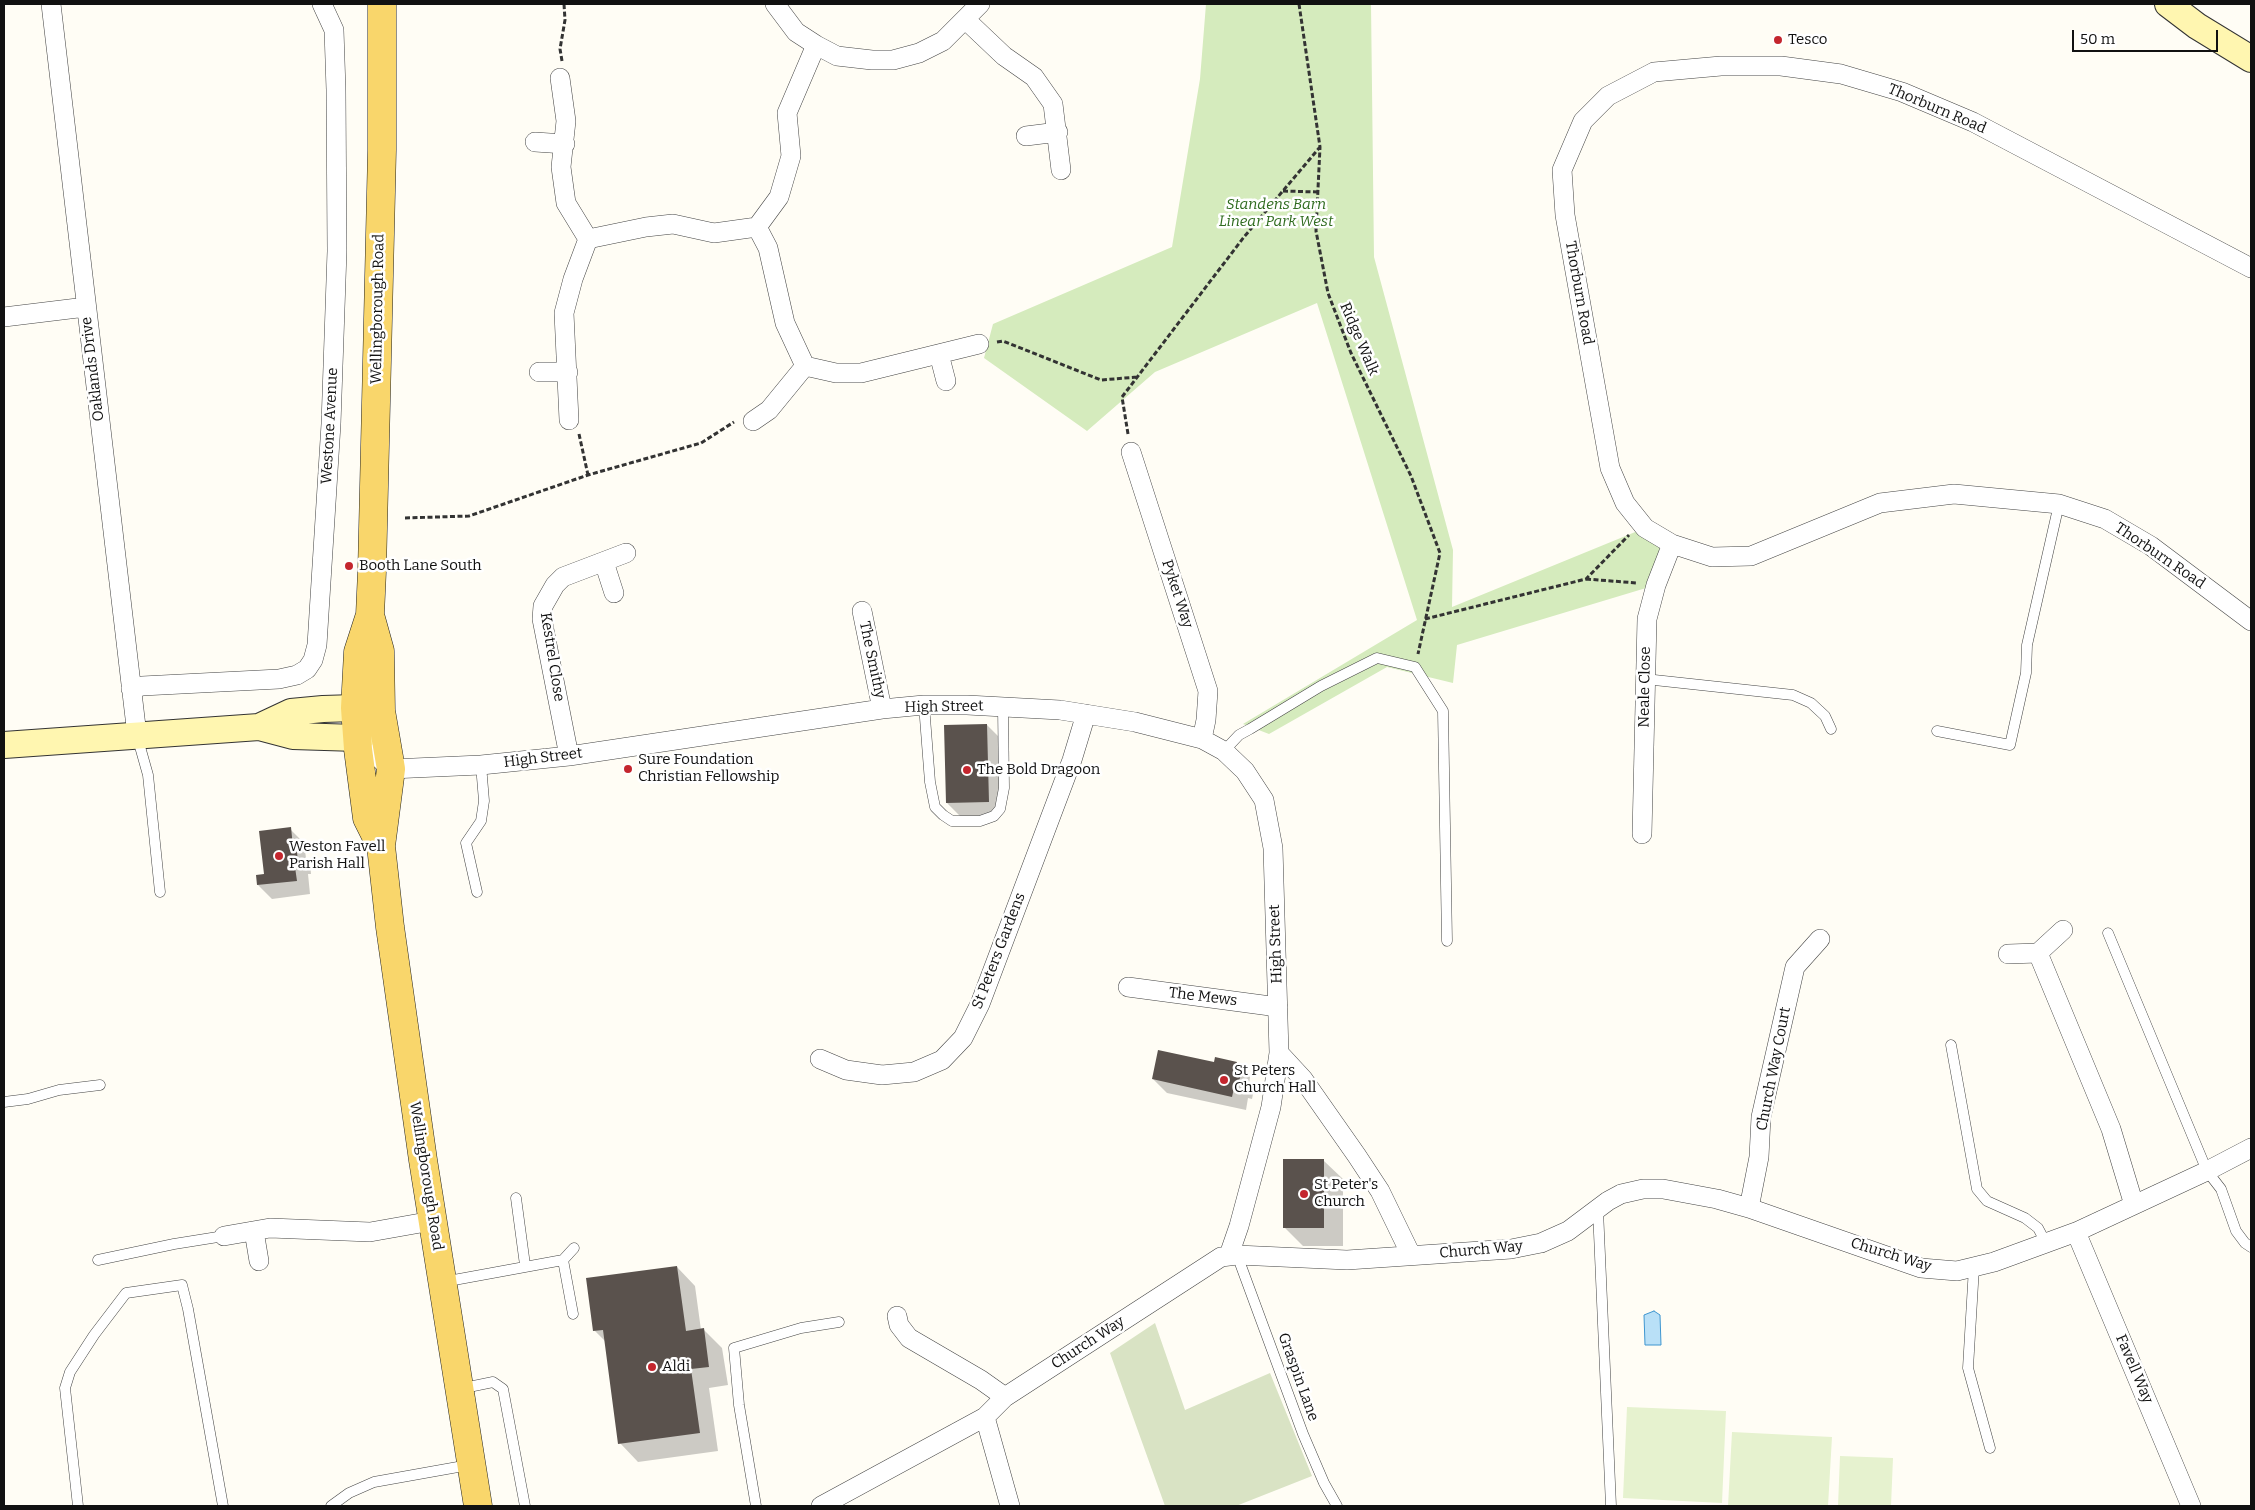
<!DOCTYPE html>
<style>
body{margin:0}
#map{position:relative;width:2255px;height:1510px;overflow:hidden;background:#fffdf5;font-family:Bitter,serif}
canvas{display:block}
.frame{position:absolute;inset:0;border:5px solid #111;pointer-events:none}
.scale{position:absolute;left:2072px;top:30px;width:146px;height:22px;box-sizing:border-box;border:2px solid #111;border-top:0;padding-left:6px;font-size:15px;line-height:18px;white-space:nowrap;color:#111;-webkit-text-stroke:4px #fff;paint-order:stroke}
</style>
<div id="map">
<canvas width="2255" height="1510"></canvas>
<div class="frame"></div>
<div class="scale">50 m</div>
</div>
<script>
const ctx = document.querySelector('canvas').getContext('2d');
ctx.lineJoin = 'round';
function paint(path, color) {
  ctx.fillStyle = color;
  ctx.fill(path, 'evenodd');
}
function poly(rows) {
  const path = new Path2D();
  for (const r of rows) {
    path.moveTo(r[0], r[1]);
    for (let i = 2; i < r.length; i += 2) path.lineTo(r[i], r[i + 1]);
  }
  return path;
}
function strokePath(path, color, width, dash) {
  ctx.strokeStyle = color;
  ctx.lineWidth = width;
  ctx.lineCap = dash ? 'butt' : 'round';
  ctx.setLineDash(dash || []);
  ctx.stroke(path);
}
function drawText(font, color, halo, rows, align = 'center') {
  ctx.font = font + ' Bitter,serif';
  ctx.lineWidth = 5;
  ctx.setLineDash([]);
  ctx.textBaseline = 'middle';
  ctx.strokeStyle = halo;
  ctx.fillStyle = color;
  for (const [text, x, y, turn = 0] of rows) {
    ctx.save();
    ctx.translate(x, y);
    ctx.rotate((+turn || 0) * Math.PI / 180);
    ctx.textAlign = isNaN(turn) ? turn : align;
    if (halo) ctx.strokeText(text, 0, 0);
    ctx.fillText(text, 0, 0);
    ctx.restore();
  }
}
paint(poly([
 [1206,4,1371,4,1374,257,1453,550,1452,607,1645,528,1672,544,1656,585,1457,645,1453,683,1387,667,1269,734,1243,724,1417,620,1317,303,1155,372,1087,431,984,358,993,324,1172,247,1200,79]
]), '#d5ebbd');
paint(poly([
 [1155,1323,1185,1410,1270,1373,1312,1476,1236,1506,1165,1506,1110,1353]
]), '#d9e3c4');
paint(poly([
 [1627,1407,1726,1411,1722,1503,1623,1498],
 [1732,1432,1832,1437,1828,1506,1728,1506],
 [1840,1456,1893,1458,1891,1506,1838,1506]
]), '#e6f2cf');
const water = poly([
 [1654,1311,1660,1315,1661,1345,1645,1345,1644,1315,1654,1311]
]);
paint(water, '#b9e0f7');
strokePath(water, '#3f96cf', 1);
paint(poly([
 [987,725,1001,739,1002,815,961,817,947,803],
 [290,829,304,843,306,858,310,862,311,874,308,874,310,894,272,899,258,885],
 [1215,1063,1236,1063,1250,1077,1249,1084,1254,1089,1252,1099,1248,1098,1246,1110,1167,1093,1153,1079],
 [1324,1161,1343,1179,1343,1246,1303,1246,1284,1227],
 [677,1267,695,1286,701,1330,704,1330,722,1348,728,1385,709,1388,718,1451,638,1462,620,1443,606,1342,594,1330]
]), '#0003');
paint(poly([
 [987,724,989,802,946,803,944,725],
 [291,827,293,847,296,846,298,860,294,860,297,881,257,885,256,875,264,874,259,831],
 [1158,1050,1214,1062,1215,1057,1237,1062,1235,1072,1241,1074,1238,1085,1235,1084,1232,1097,1152,1079],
 [1283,1159,1324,1159,1324,1228,1283,1228],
 [677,1266,686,1331,704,1328,709,1367,691,1369,700,1433,618,1444,603,1330,593,1331,586,1278]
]), '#5a524d');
const lane = poly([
 [1645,679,1793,695,1811,703,1825,716,1831,729],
 [924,705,930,782,935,807,943,815,952,821,980,821,994,816,1000,809,1004,788,1003,707],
 [1937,731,2010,745,2026,673,2027,645,2059,504],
 [137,736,148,775,160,892],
 [1224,751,1239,735,1250,729,1321,686,1377,658,1415,667,1443,711,1447,941],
 [477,892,466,843,481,821,484,801,481,765],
 [2108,933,2207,1171,2221,1189,2236,1231,2245,1243,2251,1247],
 [1951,1045,1977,1189,1987,1201,2025,1218,2038,1228,2046,1243],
 [4,1102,28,1099,59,1090,100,1085],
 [516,1198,525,1265],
 [1598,1210,1611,1506],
 [1237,1255,1303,1434,1324,1483,1337,1506],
 [98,1260,174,1244,224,1236],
 [563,1260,574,1248],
 [1974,1267,1968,1368,1990,1448],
 [443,1282,563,1260,573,1314],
 [459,1389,493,1382,503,1389,525,1506],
 [78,1506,65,1388,70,1372,94,1335,126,1293,182,1285,188,1309,223,1506],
 [331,1506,349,1493,374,1482,469,1465],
 [756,1506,739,1405,734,1348,801,1328,839,1322]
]);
const street = poly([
 [51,4,137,735],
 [775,4,796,32,816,45,837,56,872,60,893,60,919,53,943,41,980,4],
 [966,20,1004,56,1034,77,1053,104,1061,170],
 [816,45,787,113,791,156,779,197,757,227,768,248,785,323,805,366,836,373,861,373,979,344],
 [560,78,566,121,561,167,566,203,588,239],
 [1026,136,1058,132],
 [535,142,565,144],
 [2251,268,1973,122,1902,92,1841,74,1781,66,1721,66,1654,72,1608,96,1583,121,1562,170,1565,215,1610,468,1625,503,1645,528,1672,544,1712,557,1751,556,1880,503,1954,494,2059,504,2105,519,2151,546,2251,621],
 [4,317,86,307],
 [939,354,946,381],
 [539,372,568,372],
 [569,420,564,313,573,279,588,239,646,227,673,224,714,233,757,227],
 [753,421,769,410,805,366],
 [1131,452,1208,691,1206,720,1202,739],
 [604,562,614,593],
 [862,611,882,709],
 [131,689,142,686,279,679,297,675,307,669,313,660,317,645,331,424,337,251,336,90,334,30,322,4],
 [357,738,391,769,481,765,569,756,882,709,924,705,967,705,1060,710,1135,722,1202,739,1224,751,1245,771,1264,800,1273,848,1279,1053,1271,1107,1239,1226,1229,1255],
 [569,756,542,619,543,606,555,585,563,577,626,553],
 [1642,834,1647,619,1656,585,1672,544],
 [2038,953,2063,930],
 [2008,954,2038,953,2111,1129,2134,1205],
 [1128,987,1278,1007],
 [1279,1053,1303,1079,1357,1156,1380,1191,1411,1255],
 [820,1059,846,1070,882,1075,914,1072,942,1060,963,1038,980,1004,1072,760,1086,714],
 [1749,1208,1759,1157,1761,1117,1795,967,1820,939],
 [254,1231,259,1261],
 [2076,1232,2191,1506],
 [224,1236,270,1228,370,1232,432,1221],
 [897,1316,899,1325,909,1338,981,1380,1005,1397],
 [985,1417,1010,1506],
 [821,1506,985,1417,1005,1397,1221,1257,1237,1255,1347,1260,1511,1249,1541,1243,1568,1231,1608,1201,1621,1194,1643,1189,1663,1189,1717,1199,1749,1208,1921,1268,1957,1271,1994,1262,2076,1232,2207,1171,2251,1148]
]);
const secondary = poly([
 [2168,4,2197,26,2251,59],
 [259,727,291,712,323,709,355,708,374,720],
 [4,745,259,727,293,736,357,738,376,728]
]);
const primary = poly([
 [370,615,380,651,381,711,391,769,381,846,390,927,423,1160,478,1506],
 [380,844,367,818,358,749,355,708,358,652,370,615,372,571,382,150,382,4]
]);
strokePath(lane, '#444', 11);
strokePath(street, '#444', 20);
strokePath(secondary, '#333', 28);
strokePath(primary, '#222', 29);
strokePath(poly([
 [1299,4,1320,147,1316,231,1328,293,1351,353,1411,476,1440,553,1418,654],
 [562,61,560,49,565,20,564,4],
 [1283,191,1318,192],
 [997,342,1003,341,1101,380,1138,377],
 [579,434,588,475],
 [1128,434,1122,397,1244,237,1320,147],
 [405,518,469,516,588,475,701,443,734,422],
 [1586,579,1637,583],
 [1425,619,1586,579,1629,535]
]), '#333', 3, [5, 2.5]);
strokePath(lane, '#fff', 10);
strokePath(street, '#fff', 19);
strokePath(secondary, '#fff6b0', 26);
strokePath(primary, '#f9d66b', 28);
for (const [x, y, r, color] of [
 [1778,40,5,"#c4262e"],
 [349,566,5,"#c4262e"],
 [628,769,5,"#c4262e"],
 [967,770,5,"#c4262e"],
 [279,856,5,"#c4262e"],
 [1224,1080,5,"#c4262e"],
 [1304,1194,5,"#c4262e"],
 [652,1367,5,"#c4262e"]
]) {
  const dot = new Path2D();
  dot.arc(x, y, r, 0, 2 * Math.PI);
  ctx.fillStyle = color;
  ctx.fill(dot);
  strokePath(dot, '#fff', 2);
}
drawText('15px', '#111', '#fff', [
 ["Tesco",1788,40],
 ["Booth Lane South",359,566],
 ["Sure Foundation",638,760],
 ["Christian Fellowship",638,777],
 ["The Bold Dragoon",977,770],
 ["Weston Favell",289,847],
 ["Parish Hall",289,864],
 ["St Peters",1234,1071],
 ["Church Hall",1234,1088],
 ["St Peter's",1314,1185],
 ["Church",1314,1202],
 ["Aldi",662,1367]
], 'left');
drawText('15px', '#111', '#fff', [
 ["Thorburn Road",1937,109,23],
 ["Thorburn Road",1579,293,80],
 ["Wellingborough Road",378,309,-89],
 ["Ridge Walk",1359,339,67],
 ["Oaklands Drive",93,369,-97],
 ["Westone Avenue",330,426,-87],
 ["Thorburn Road",2160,556,34],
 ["Pyket Way",1177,594,72],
 ["Kestrel Close",552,657,81],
 ["The Smithy",872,660,78],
 ["Neale Close",1645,687,-89],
 ["High Street",944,707,-1],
 ["High Street",543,758,-7],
 ["High Street",1276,944,-92],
 ["St Peters Gardens",999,951,-69],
 ["The Mews",1203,997,7],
 ["Church Way Court",1774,1069,-79],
 ["Wellingborough Road",426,1176,81],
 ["Church Way",1481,1250,-5],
 ["Church Way",1891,1255,17],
 ["Church Way",1088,1343,-33],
 ["Favell Way",2134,1369,67],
 ["Graspin Lane",1298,1377,70]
]);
drawText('italic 15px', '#2f6b1f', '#fff', [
 ["Standens Barn",1276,205],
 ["Linear Park West",1276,222]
]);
</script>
